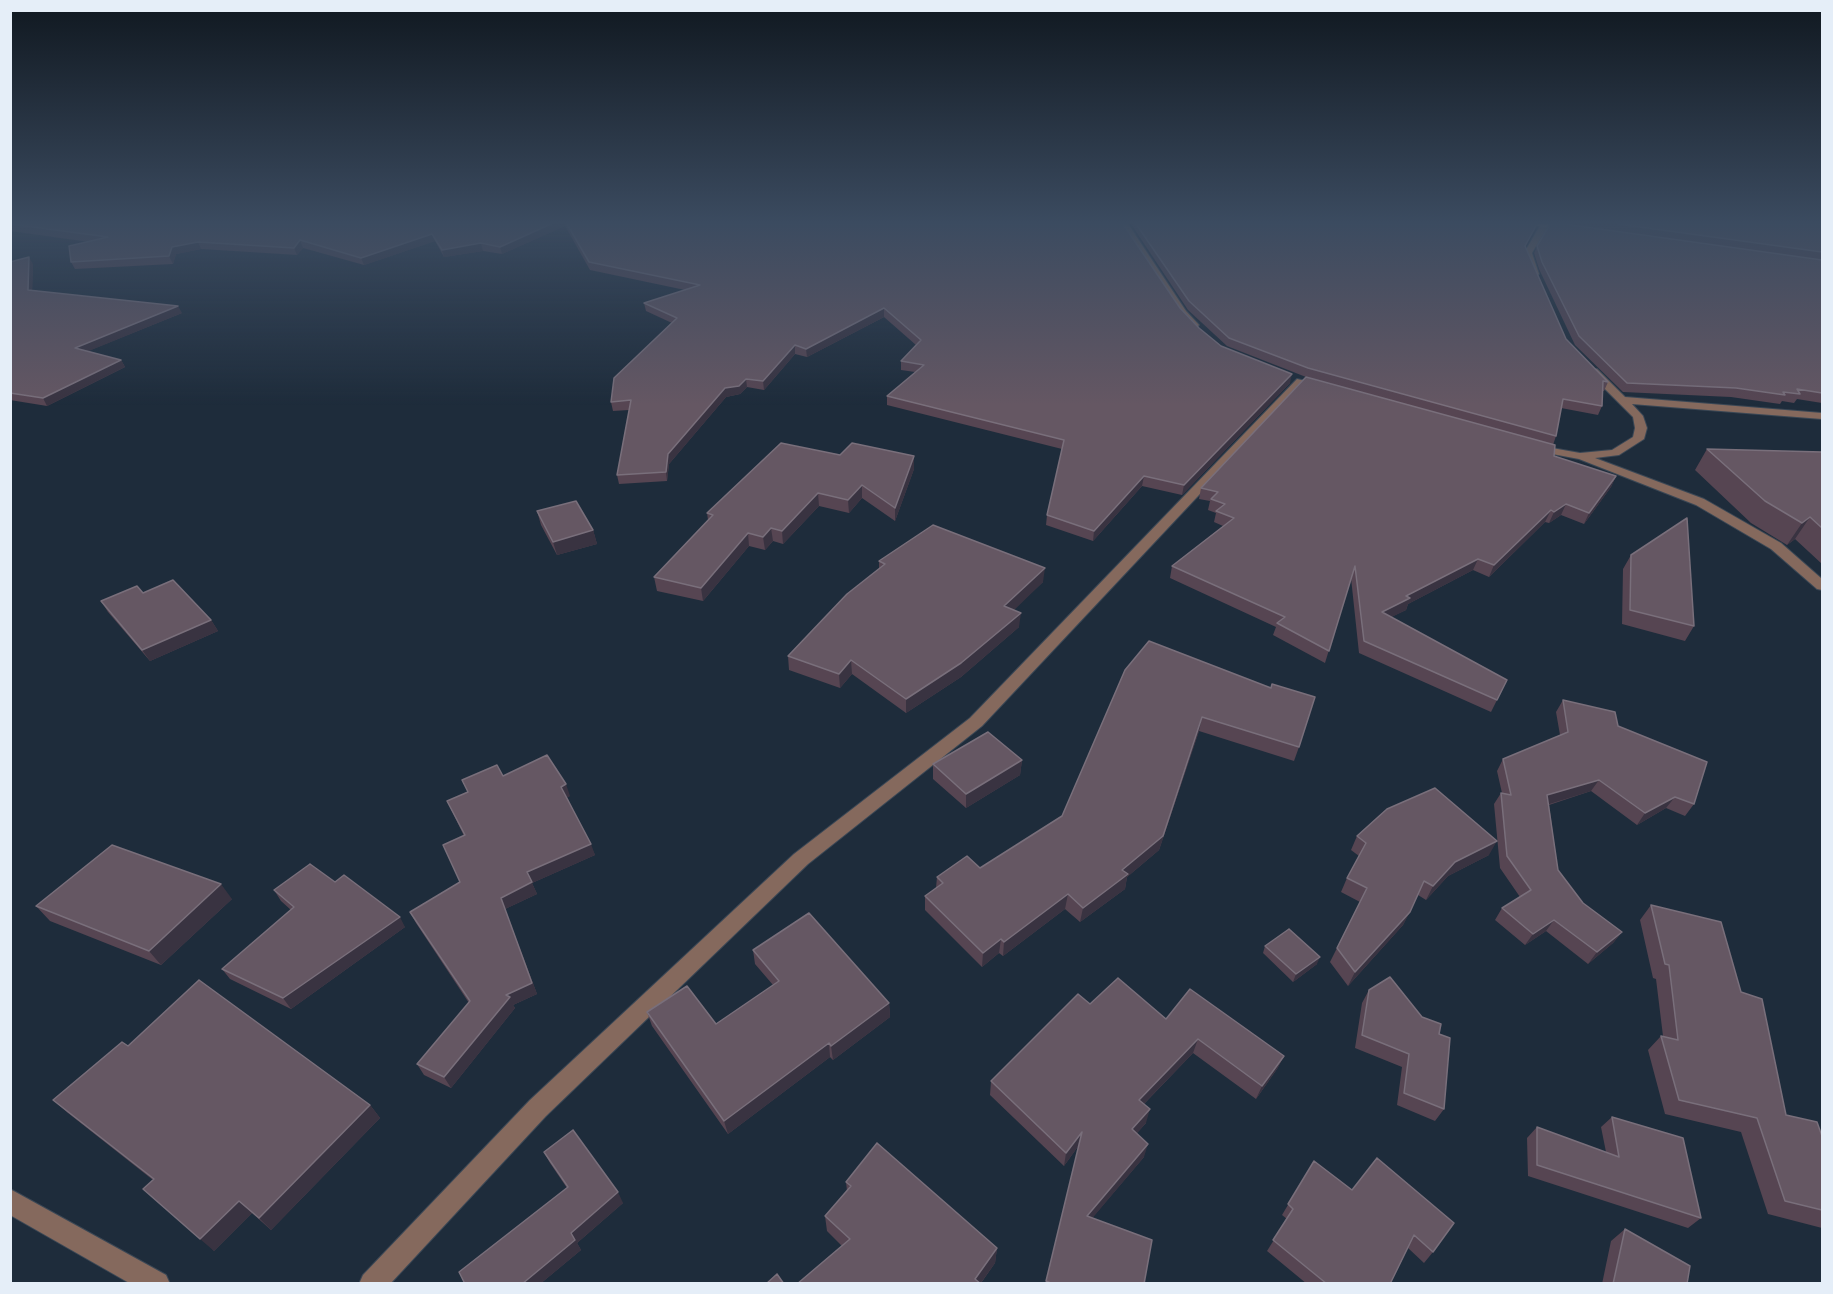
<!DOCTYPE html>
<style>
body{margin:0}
#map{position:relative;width:1833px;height:1294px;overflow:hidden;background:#1e2c3b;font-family:"Public Sans",sans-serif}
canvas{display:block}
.frame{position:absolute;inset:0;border:12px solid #e5eef8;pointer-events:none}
</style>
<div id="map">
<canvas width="1833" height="1294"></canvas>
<div class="frame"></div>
</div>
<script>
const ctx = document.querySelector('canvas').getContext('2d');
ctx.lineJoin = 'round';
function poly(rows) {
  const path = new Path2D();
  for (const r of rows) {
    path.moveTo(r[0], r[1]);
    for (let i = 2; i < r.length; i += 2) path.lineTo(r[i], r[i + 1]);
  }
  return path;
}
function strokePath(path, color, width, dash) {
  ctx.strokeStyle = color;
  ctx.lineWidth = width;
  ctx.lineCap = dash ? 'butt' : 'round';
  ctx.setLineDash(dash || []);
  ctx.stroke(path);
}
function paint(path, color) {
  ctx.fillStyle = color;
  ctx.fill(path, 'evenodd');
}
const street = poly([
 [1120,224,1128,224,1186,311,1199,325,1197,327,1191,327,1180,315,1120,224],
 [1541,224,1549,224,1532,253,1539,274,1535,277,1531,274,1524,253,1541,224],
 [1589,369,1597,369,1625,397,1822,413,1822,419,1632,404,1643,416,1647,428,1644,439,1619,455,1595,458,1704,499,1781,543,1822,579,1822,590,1817,589,1771,549,1696,505,1579,459,1531,450,1531,446,1535,445,1580,453,1612,450,1633,437,1635,428,1633,417,1589,373,1589,369],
 [1297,379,1306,381,982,726,808,864,546,1116,390,1284,359,1284,363,1275,530,1100,794,854,970,718,1297,379],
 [10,1189,166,1275,170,1284,131,1284,10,1215,10,1189]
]);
const secondary = poly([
 [1527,224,1546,224,1571,229,1567,231,1527,224]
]);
strokePath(street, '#3a4755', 2);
strokePath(secondary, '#3a4755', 2);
paint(street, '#85695d');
paint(secondary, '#b88c79');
paint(poly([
 [10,224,1123,224,1180,308,1199,328,1221,346,1290,383,1182,495,1142,486,1093,541,1046,525,1047,515,1062,449,887,405,887,396,915,372,901,370,901,361,916,345,884,317,807,357,795,354,764,390,747,387,740,394,726,397,669,464,667,481,619,484,617,475,629,410,613,411,611,402,672,323,646,311,644,303,685,290,590,270,565,226,502,254,483,251,444,257,435,241,364,265,303,248,297,255,201,249,176,254,173,264,75,269,71,262,89,242,10,231],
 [1131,224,1537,224,1536,228,1525,247,1566,339,1608,382,1604,391,1602,391,1602,406,1598,415,1561,408,1556,436,1553,445,1554,456,1616,476,1611,487,1584,524,1561,515,1549,523,1545,522,1489,577,1473,570,1408,604,1406,610,1391,617,1507,680,1491,712,1359,653,1351,578,1325,663,1273,635,1276,627,1170,578,1172,566,1223,526,1214,522,1216,513,1208,510,1210,501,1199,499,1201,488,1370,395,1306,377,1227,346,1188,310],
 [1564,224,1822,224,1822,403,1797,399,1794,403,1782,401,1780,404,1731,397,1623,392,1575,345,1539,269,1534,253,1537,246],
 [10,262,33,264,32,290,182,313,88,351,121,360,125,367,47,406,10,400],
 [1707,449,1822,452,1822,564,1795,539,1787,545,1751,523,1695,470],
 [840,455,914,469,895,521,862,498,849,513,819,506,783,544,773,541,765,550,749,546,703,601,657,591,654,577,708,520,707,513],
 [537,511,593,530,597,544,557,555,541,525],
 [1631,555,1694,626,1685,641,1622,624,1623,569],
 [879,561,1043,582,1013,610,1019,627,961,677,906,713,852,674,840,688,789,670,788,656,879,569],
 [143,593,211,620,218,631,150,661,108,612,101,601],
 [1125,670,1299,747,1294,761,1199,731,1159,850,1127,877,1125,889,1080,922,1065,909,1003,956,999,953,982,967,925,910,925,896,936,888,937,877,980,868,1062,816],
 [1563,700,1618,726,1694,804,1685,816,1666,808,1637,825,1591,791,1549,805,1558,870,1583,903,1622,932,1613,943,1588,964,1546,931,1525,945,1495,920,1502,908,1520,897,1500,868,1494,804,1501,793,1502,793,1497,771,1503,759,1560,735,1556,712],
 [1022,760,1020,775,966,808,933,779,933,764],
 [503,776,570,796,567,797,595,855,532,883,537,894,505,909,537,994,513,1005,515,1008,451,1088,424,1075,417,1064,469,1003,416,923,410,912,460,882,464,836,447,801],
 [1357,836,1489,855,1448,876,1426,900,1418,895,1403,925,1348,986,1330,962,1360,902,1341,892,1347,878,1359,856,1351,850],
 [335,882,405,927,291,1009,230,979,222,969,291,910,281,901,274,890],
 [232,899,161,965,50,921,36,906],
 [1651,905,1741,992,1786,1115,1822,1136,1822,1228,1768,1214,1741,1132,1665,1114,1648,1050,1661,1036,1663,1036,1656,979,1653,978,1640,920],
 [1265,946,1317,964,1293,982,1263,953],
 [753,950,889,1003,890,1017,833,1060,830,1057,728,1134,652,1026,647,1012,716,1024,773,985,755,964],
 [1369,990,1422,1017,1439,1034,1444,1109,1435,1121,1397,1105,1402,1067,1355,1048,1362,1003],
 [1090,1004,1166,1019,1284,1056,1277,1069,1256,1099,1193,1053,1144,1104,1146,1123,1137,1133,1144,1157,1092,1218,1144,1284,1046,1284,1079,1145,1064,1166,990,1095,991,1081],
 [128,1046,370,1105,380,1118,271,1230,252,1213,214,1251,153,1180,68,1113,53,1100],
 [1612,1117,1701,1218,1688,1228,1528,1176,1527,1138,1537,1127,1606,1152,1601,1127],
 [544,1152,623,1203,577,1243,581,1250,540,1284,567,1188,550,1163],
 [1377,1158,1433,1252,1424,1263,1408,1248,1390,1284,1307,1284,1267,1251,1287,1219,1282,1215,1314,1161,1352,1190],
 [846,1182,997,1248,995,1263,981,1283,842,1246,827,1231,825,1216,847,1191],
 [1625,1229,1687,1284,1602,1284,1611,1241]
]), '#564552');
paint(poly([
 [551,224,565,224,565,226,502,254,500,247],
 [1537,224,1536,228,1522,254,1525,246],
 [432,234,435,241,364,265,361,258],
 [300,240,303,248,297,255,294,248],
 [198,242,201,249,176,254,173,264,169,256,172,247],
 [481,243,483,251,444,257,442,250],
 [29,257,33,264,32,297,28,290],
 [178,306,182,313,79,355,75,348],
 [884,308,884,317,807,357,806,349],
 [795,345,795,354,764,390,763,381],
 [121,360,125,367,47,406,43,398],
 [1292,374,1290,383,1182,495,1184,485],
 [746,379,747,387,740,394,726,397,669,464,667,481,666,472,668,454,725,388],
 [914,456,914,469,895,521,895,508],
 [1144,476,1142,486,1093,541,1094,531],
 [1616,476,1611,487,1584,524,1589,513],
 [862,485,862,498,849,513,848,500],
 [818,493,819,506,783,544,782,531],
 [1566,504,1561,515,1549,523,1554,512],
 [1551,510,1545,522,1489,577,1494,565],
 [1810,517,1795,539,1787,545,1802,523],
 [771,528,773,541,765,550,763,537],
 [593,530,597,544,557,555,553,542],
 [748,533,749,546,703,601,701,588],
 [1478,559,1473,570,1408,604,1406,610,1378,624,1382,612,1406,596],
 [1045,568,1043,582,1004,620,1004,606],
 [1021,613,1019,627,961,677,906,713,906,699],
 [211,620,218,631,150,661,142,650],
 [851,660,852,674,840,688,839,674],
 [1202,717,1199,731,1159,850,1127,877,1125,889,1080,922,1083,908,1122,870],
 [1022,760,1020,775,966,808,966,794],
 [1599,780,1591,791,1540,807,1547,795],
 [566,784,570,796,565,798,561,787],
 [1675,797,1666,808,1637,825,1645,813],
 [1497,841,1489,855,1448,876,1426,900,1433,886,1455,862],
 [591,844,595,855,532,883,537,894,505,909,537,994,513,1005,515,1008,451,1088,444,1077,506,995,501,898,527,872],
 [221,884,232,899,161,965,149,951],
 [1068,894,1065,909,1003,956,1004,942],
 [1410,912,1403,925,1348,986,1355,972],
 [400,917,405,927,291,1009,283,998],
 [1554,920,1546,931,1525,945,1533,934],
 [1622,932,1613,943,1588,964,1597,952],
 [1001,939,999,953,982,967,983,953],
 [1320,957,1317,964,1293,982,1296,974],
 [889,1003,890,1017,833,1060,831,1046],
 [1198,1039,1193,1053,1135,1113,1139,1100],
 [829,1043,830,1057,728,1134,724,1121],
 [1284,1056,1277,1069,1256,1099,1262,1086],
 [370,1105,380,1118,271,1230,259,1218],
 [1150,1109,1146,1123,1128,1143,1132,1129],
 [1082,1132,1079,1145,1064,1166,1066,1153],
 [1148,1144,1144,1157,1084,1228,1087,1216],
 [618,1192,623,1203,577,1243,581,1250,540,1284,522,1284,571,1233],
 [239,1201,252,1213,214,1251,200,1239],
 [997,1248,995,1263,980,1284,975,1279]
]), '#393341');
const building = poly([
 [10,224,551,224,500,247,481,243,442,250,432,234,361,258,300,240,294,248,198,242,172,247,169,256,71,262,69,246,108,237,10,224],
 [567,224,1123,224,1180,308,1199,328,1221,346,1292,374,1184,485,1144,476,1094,531,1047,515,1064,440,887,396,924,365,901,361,921,340,884,308,806,349,795,345,763,381,746,379,739,386,725,388,668,454,666,472,617,475,631,400,611,402,614,378,677,318,644,303,700,285,589,262,567,224],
 [1136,224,1537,224,1525,246,1566,339,1608,382,1603,381,1602,406,1563,399,1556,436,1308,368,1229,338,1189,301,1136,224],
 [1550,224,1564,224,1822,260,1822,393,1797,389,1800,394,1783,392,1785,395,1736,388,1627,383,1579,336,1542,262,1537,246,1550,224],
 [1618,224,1822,224,1822,252,1618,224],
 [29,257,28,290,178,306,75,348,121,360,43,398,10,393,10,262,29,257],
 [1306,377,1555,445,1554,456,1616,476,1589,513,1566,504,1554,512,1551,510,1494,565,1478,559,1406,596,1410,598,1382,612,1507,680,1497,700,1364,641,1355,566,1329,651,1277,623,1285,617,1172,566,1234,518,1216,511,1225,504,1211,499,1218,492,1201,488,1306,377],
 [781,443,840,455,852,443,914,456,895,508,862,485,848,500,818,493,782,531,771,528,763,537,748,533,701,588,654,577,713,515,707,513,781,443],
 [1707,449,1822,452,1822,528,1810,517,1802,523,1765,501,1707,449],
 [576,501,593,530,553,542,537,511,576,501],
 [1687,518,1694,626,1630,610,1631,555,1687,518],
 [933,525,1045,568,1004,606,1021,613,961,663,906,699,851,660,839,674,788,656,847,594,885,564,879,561,933,525],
 [173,580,211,620,142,650,101,601,137,586,143,593,173,580],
 [1149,641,1271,688,1272,684,1315,697,1299,747,1202,717,1163,836,1122,870,1128,874,1083,908,1068,894,1004,942,1001,939,983,953,925,896,943,883,937,877,967,856,980,868,1062,816,1125,670,1149,641],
 [1563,700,1615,712,1618,726,1707,762,1694,804,1675,797,1645,813,1599,780,1547,795,1558,870,1583,903,1622,932,1597,952,1554,920,1533,934,1502,908,1531,890,1507,856,1501,793,1511,795,1503,759,1568,732,1563,700],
 [988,732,1022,760,966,794,933,764,988,732],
 [547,755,566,784,561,787,591,844,527,872,532,882,501,898,532,983,506,995,510,997,444,1077,417,1064,470,1001,410,912,460,882,443,845,465,835,447,801,468,792,462,780,497,765,503,776,547,755],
 [1435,788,1497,841,1455,862,1433,886,1424,881,1410,912,1355,972,1337,948,1367,888,1347,878,1366,843,1357,836,1387,809,1435,788],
 [112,845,221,884,149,951,36,906,112,845],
 [310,864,335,882,344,875,400,917,283,998,222,969,294,907,274,890,310,864],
 [1651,905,1721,922,1741,992,1762,999,1786,1115,1817,1122,1822,1136,1822,1210,1785,1201,1757,1118,1679,1100,1661,1036,1678,1040,1669,965,1665,964,1651,905],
 [809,913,889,1003,831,1046,829,1043,724,1121,647,1012,687,986,716,1024,779,981,753,950,809,913],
 [1289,929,1320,957,1296,974,1265,946,1289,929],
 [1390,977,1422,1017,1441,1024,1439,1034,1450,1038,1444,1109,1404,1093,1409,1054,1362,1035,1369,990,1390,977],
 [1118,978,1166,1019,1190,989,1284,1056,1262,1086,1198,1039,1139,1100,1150,1109,1132,1129,1148,1144,1087,1216,1152,1240,1144,1284,1053,1284,1046,1281,1082,1132,1066,1153,991,1081,1078,994,1090,1004,1118,978],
 [199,980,370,1105,259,1218,239,1201,200,1239,143,1189,154,1179,53,1100,122,1042,128,1046,199,980],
 [1612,1117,1683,1138,1701,1218,1537,1165,1537,1127,1619,1157,1612,1117],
 [573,1130,618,1192,571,1233,575,1240,522,1284,465,1284,459,1272,568,1187,544,1152,573,1130],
 [877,1143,997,1248,975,1279,981,1284,797,1284,850,1239,825,1216,851,1186,846,1182,877,1143],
 [1377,1158,1454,1223,1433,1252,1414,1235,1390,1284,1327,1284,1273,1240,1293,1209,1288,1204,1314,1161,1352,1190,1377,1158],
 [1625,1229,1690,1266,1687,1284,1613,1284,1625,1229],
 [777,1274,784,1284,766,1284,777,1274]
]);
paint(building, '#655763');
strokePath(building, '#796f7b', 1.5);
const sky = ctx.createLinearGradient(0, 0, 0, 405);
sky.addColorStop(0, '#101820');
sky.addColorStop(0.55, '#3b4b60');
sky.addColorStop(1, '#3b4b6000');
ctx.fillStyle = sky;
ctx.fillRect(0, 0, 1833, 405);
</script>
